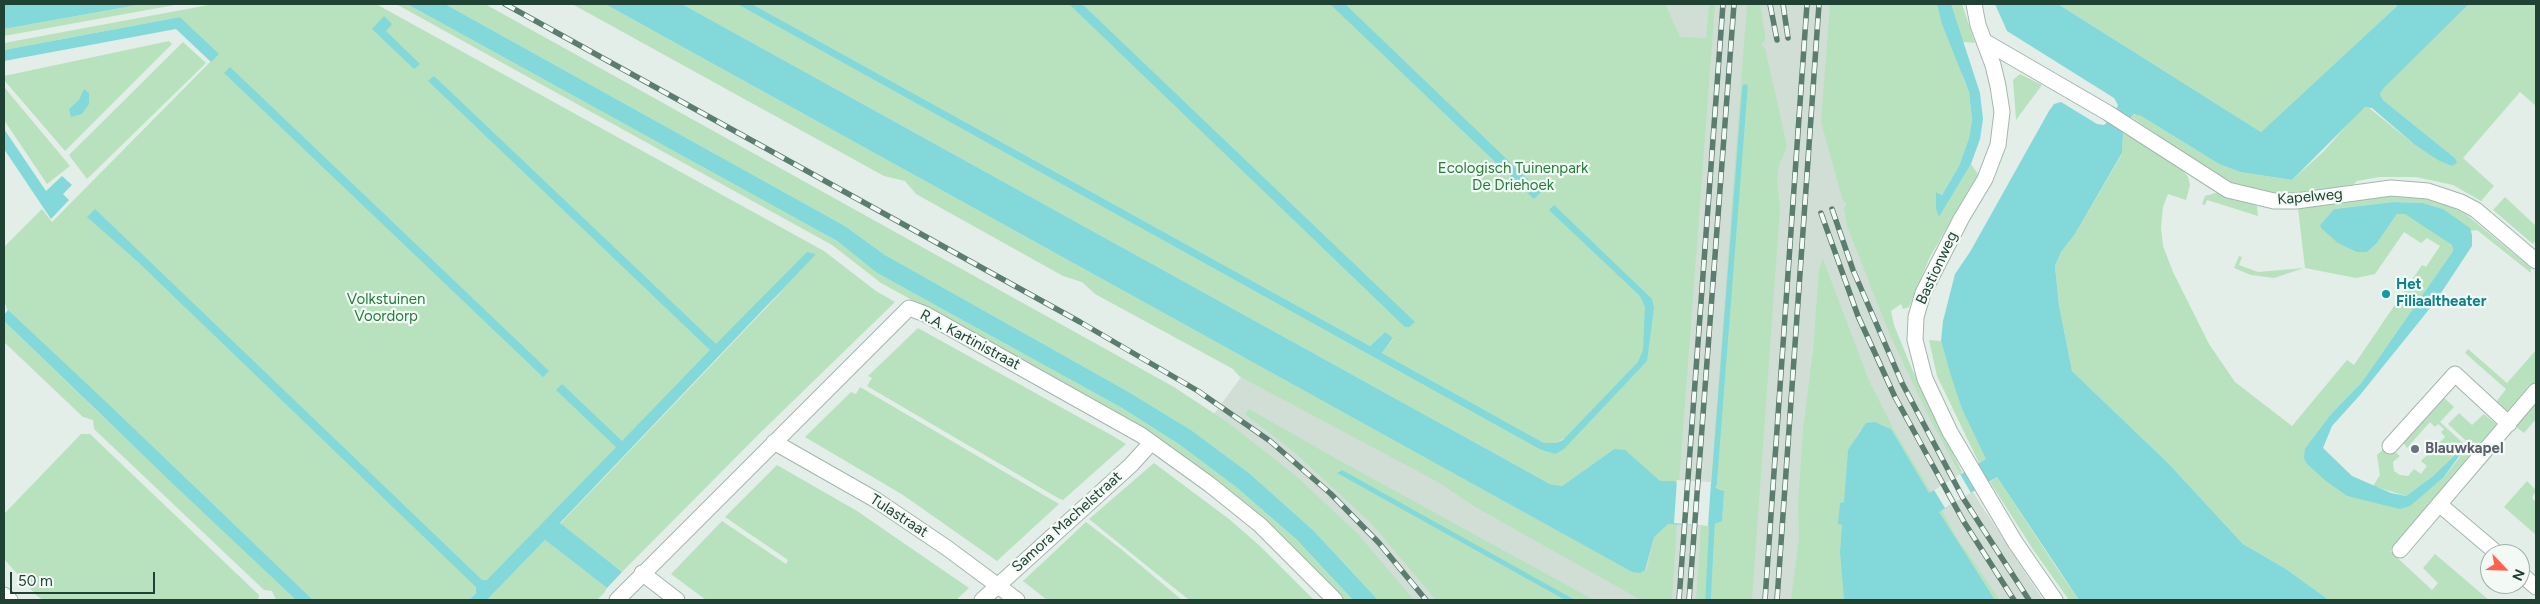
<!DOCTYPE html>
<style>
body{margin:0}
#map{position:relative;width:2540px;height:604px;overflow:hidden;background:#e2eee7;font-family:Figtree,sans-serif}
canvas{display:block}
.frame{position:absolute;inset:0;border:5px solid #1f4234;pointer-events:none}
.north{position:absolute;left:2480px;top:544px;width:50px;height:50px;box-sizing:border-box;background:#f3faf6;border:1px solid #9eb0a8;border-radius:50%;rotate:114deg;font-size:14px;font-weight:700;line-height:20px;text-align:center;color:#1f4234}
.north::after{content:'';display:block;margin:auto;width:18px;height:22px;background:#ff634f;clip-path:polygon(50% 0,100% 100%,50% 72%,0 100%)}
.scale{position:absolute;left:10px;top:572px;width:145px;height:22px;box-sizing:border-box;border:2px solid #1f4234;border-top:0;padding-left:6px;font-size:15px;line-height:18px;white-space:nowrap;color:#1f4234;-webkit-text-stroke:4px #f3faf6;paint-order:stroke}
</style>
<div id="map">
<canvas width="2540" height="604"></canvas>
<div class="frame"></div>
<div class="north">N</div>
<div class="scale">50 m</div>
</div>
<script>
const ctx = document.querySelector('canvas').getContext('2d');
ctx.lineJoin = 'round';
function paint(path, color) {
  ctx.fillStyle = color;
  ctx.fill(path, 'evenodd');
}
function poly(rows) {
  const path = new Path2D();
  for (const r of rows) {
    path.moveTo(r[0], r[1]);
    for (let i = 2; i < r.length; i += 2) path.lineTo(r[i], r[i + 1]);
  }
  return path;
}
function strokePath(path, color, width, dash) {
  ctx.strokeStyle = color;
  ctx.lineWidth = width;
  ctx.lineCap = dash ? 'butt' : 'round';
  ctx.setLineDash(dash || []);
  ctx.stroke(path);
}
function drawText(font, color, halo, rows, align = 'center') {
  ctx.font = font + ' Figtree,sans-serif';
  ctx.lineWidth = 4.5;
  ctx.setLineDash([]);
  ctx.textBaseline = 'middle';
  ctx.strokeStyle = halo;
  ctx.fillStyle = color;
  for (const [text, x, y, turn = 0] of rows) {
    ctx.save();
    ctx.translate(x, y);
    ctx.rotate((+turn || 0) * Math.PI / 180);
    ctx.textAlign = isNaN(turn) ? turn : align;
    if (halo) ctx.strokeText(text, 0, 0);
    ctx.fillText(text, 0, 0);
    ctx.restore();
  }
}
paint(poly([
 [1657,4,1937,4,1887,314,1893,333,1961,474,2043,600,1392,600,1206,425,1252,362,1632,572]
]), '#d0ded6');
paint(poly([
 [143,4,180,4,4,36,4,29],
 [214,4,376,4,824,251,876,291,895,302,759,434,622,572,560,524,784,289,616,447,469,600,313,600,8,311,4,301,4,247,42,209,52,222,218,54,180,17,4,50,4,43],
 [396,4,407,4,837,241,877,273,1122,408,1180,445,1236,487,1296,539,1353,600,1344,600,1285,539,1230,491,1185,458,1121,415,881,283,832,245],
 [445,4,485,4,1174,387,1227,422,1295,475,1357,533,1414,600,1378,600,1314,531,1249,473,1191,430,1127,391,885,255,845,226],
 [572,4,605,4,1632,572,1647,569,1654,537,1658,531,1668,524,1677,523,1672,600,1641,600,1477,508,1438,482,1263,389,1239,376,1233,369,1095,294,1082,282,1063,276,916,194,905,181,884,176],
 [682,4,737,4,1541,450,1551,453,1565,438,1556,443,1544,443,1382,353,1393,339,1385,332,1370,346,752,4,1665,4,1680,37,1706,38,1709,4,1715,4,1679,484,1674,481,1660,481,1614,449,1562,486,1550,484],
 [1747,4,1760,4,1765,34,1765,40,1761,45,1765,48,1787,146,1779,165,1777,181,1780,208,1752,600,1696,600,1701,525,1709,526,1722,520,1724,491,1711,484],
 [1830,4,1962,4,1975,43,1954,41,1963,78,1969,92,1972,120,1969,138,1959,166,1942,195,1937,192,1939,217,1971,164,1978,174,1930,257,1909,307,1903,309,1901,304,1891,311,1894,325,1912,369,1953,453,1962,472,1960,474,1929,417,1890,335,1847,226,1844,208,1847,203,1843,201,1821,122],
 [2058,4,2396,4,2397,6,2261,132],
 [2469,4,2536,4,2536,106,2520,92,2463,158,2494,186,2481,201,2453,185,2416,177,2379,177,2357,181,2351,187,2281,195,2242,188,2225,181,2130,116,2137,114,2141,116,2219,164,2240,172,2292,180,2324,151,2362,108,2368,107,2415,145,2450,166,2455,158,2383,100,2380,94,2383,89],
 [169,41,172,44,65,151,4,80,4,76],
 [183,42,206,63,87,179,69,155],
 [2020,74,2042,85,2016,120,2013,80],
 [4,87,70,166,47,184,4,120],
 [2123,133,2127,135,2128,133,2181,168,2188,177,2190,185,2186,200,2168,194,2163,207,2161,228,2163,246,2173,272,2209,344,2235,382,2292,426,2347,360,2354,365,2422,265,2426,267,2440,246,2427,238,2421,243,2404,232,2375,274,2356,278,2305,268,2298,208,2391,196,2421,197,2449,205,2468,216,2531,268,2531,273,2477,230,2471,231,2443,209,2423,203,2393,202,2334,209,2320,225,2321,228,2363,252,2367,252,2377,243,2397,214,2405,213,2452,245,2453,251,2362,382,2331,414,2312,439,2307,464,2347,496,2409,506,2443,478,2460,457,2457,453,2433,476,2406,496,2373,486,2380,475,2377,455,2387,446,2400,456,2393,462,2394,471,2400,475,2408,476,2414,469,2421,474,2427,466,2421,461,2445,437,2441,432,2444,429,2438,424,2435,427,2430,422,2407,448,2403,442,2442,396,2454,407,2440,422,2475,454,2390,551,2432,590,2428,595,2438,583,2423,568,2435,554,2489,600,2329,600,2286,569,2243,544,2168,463,2072,371,2059,305,2055,266,2061,252,2075,234,2122,154],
 [2219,192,2257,206,2258,216,2207,200,2205,205,2202,204,2205,196],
 [2505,197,2536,226,2536,240,2533,244,2493,210],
 [2239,256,2242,257,2239,265,2258,272,2304,268,2274,278,2251,275,2234,268],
 [1823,259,1869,381,1894,430,1931,492,1928,493,1891,429,1882,424,1860,430,1848,451,1844,503,1840,503,1839,524,1842,525,1840,552,1844,600,1791,600,1799,537,1798,505,1803,430,1813,351,1819,269],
 [4,321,99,413,296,600,276,600,272,591,264,590,94,429,93,420,83,417,4,342],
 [918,328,1113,436,1126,444,1063,500,1058,498,867,386,872,378,868,376],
 [1929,340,1941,341,1962,409,1987,459,1979,463,1937,376],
 [2468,349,2507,383,2536,350,2536,382,2512,411,2506,412,2496,402,2506,389,2465,353],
 [860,387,979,457,1059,504,997,561,903,495,805,437,851,392,856,394],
 [2536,403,2536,419,2524,433,2516,427],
 [1249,409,1344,463,1594,600,1575,600,1340,470,1337,473,1565,600,1436,600,1371,523,1294,452,1245,414],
 [2459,413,2472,425,2484,414,2496,424,2496,429,2477,451,2448,424],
 [81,434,90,434,259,595,258,600,43,600,36,595,4,559,4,514],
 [1154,463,1229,519,1260,546,1314,600,1189,600,1089,519],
 [777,465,857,511,969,588,956,600,706,600,671,574,722,521,786,564,788,560,725,517],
 [1997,477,2056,567,2079,600,2069,600,2034,551,1990,482],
 [2527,481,2536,490,2532,498,2536,502,2536,535,2504,507],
 [1942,510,1955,535,2000,600,1995,600,1960,547,1939,512],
 [1086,522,1121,549,1182,600,1047,600,1023,581],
 [545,540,607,588,604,593,597,600,487,600]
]), '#b8e2be');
paint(poly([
 [4,4,143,4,4,29],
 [407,4,445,4,845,226,885,255,1127,391,1191,430,1249,473,1314,531,1378,600,1353,600,1296,539,1236,487,1180,445,1122,408,877,273,837,241],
 [605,4,682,4,1550,484,1562,486,1614,449,1625,450,1660,481,1675,481,1677,484,1712,484,1718,489,1724,491,1722,521,1709,526,1668,524,1654,537,1645,570,1640,573,1632,572],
 [737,4,752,4,1370,346,1385,332,1393,338,1382,353,1544,443,1556,443,1563,440,1638,362,1643,350,1645,307,1640,296,1549,210,1554,205,1652,299,1654,308,1647,361,1564,449,1555,454,1541,450],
 [1069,4,1082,4,1415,322,1409,327,1405,327],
 [1330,4,1345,4,1541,192,1534,199],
 [1937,4,1951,4,1980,93,1983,119,1980,139,1971,164,1939,217,1936,209,1936,192,1942,195,1959,166,1969,138,1972,120,1969,92,1942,24],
 [1995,4,2058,4,2261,132,2397,6,2396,4,2469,4,2383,89,2380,94,2383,100,2455,158,2457,163,2451,166,2438,160,2415,145,2372,108,2365,107,2292,180,2240,172,2219,164,2141,116,2134,114,2129,119,2116,110,2118,105,2114,98,2007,31],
 [384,16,392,24,386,31,420,64,414,69,372,29],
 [180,17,219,54,211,62,176,29,4,61,4,50],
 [230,67,549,371,543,377,224,73],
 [434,76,716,344,807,252,816,254,560,523,622,572,607,588,545,540,487,600,469,600,476,593,476,587,137,261,87,217,95,209,482,580,487,580,616,447,556,390,562,384,622,441,710,350,428,81],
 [84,89,89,93,89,104,82,114,71,117,69,109,79,100],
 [2061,102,2097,124,2104,125,2109,120,2122,129,2123,133,2122,153,2075,234,2061,252,2055,266,2059,305,2072,371,2168,463,2243,544,2286,569,2329,600,2079,600,1997,477,1939,512,1995,600,1844,600,1840,552,1842,525,1838,524,1840,503,1844,502,1848,450,1866,423,1875,422,1891,429,1929,493,1986,459,1962,409,1952,379,1941,341,1943,321,1955,274,1970,252,2049,111,2054,104],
 [4,129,46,191,62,176,72,185,63,194,69,200,51,219,4,149],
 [2393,202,2423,203,2443,209,2470,228,2472,235,2472,246,2435,302,2360,395,2332,426,2323,448,2352,476,2391,493,2406,496,2433,476,2457,453,2460,455,2443,478,2410,506,2400,509,2347,496,2326,481,2307,464,2304,458,2305,449,2312,439,2331,414,2362,382,2453,251,2452,245,2405,214,2397,214,2377,243,2367,252,2357,252,2338,243,2321,228,2320,225,2334,209],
 [8,310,104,400,313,600,296,600,172,483,4,321,4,315],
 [1342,470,1575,600,1565,600,1337,473]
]), '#83d8da');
paint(poly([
 [1960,474,1971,493,1945,508,1934,490],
 [1677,480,1711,482,1708,526,1674,523]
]), '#e2eee7');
strokePath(poly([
 [1714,484,1745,87],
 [1708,600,1712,524]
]), '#83d8da', 5.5);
const minor = poly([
 [1974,4,1978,25,1993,65,1998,86,2002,112,1998,145,1985,179,1961,219,1923,293,1916,317,1915,340,1925,379,1950,432,2015,542,2055,600],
 [1984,41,2108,113,2228,190,2274,201,2296,201,2391,188,2428,191,2461,202,2476,210,2536,261],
 [774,442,876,500,947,548,1017,600],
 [2390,446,2455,374,2509,424],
 [2439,504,2498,554],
 [2400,550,2536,391],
 [642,573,677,600],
 [2520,573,2536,587],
 [4,595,10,600],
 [617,600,909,308,925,314,1141,435,1209,484,1260,525,1335,600],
 [982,600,1131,465,1151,443]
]);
strokePath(minor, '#a4b7ae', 17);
strokePath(minor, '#fff', 15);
const rail = poly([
 [505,4,1080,322,1198,391,1270,441,1331,494,1379,543,1426,600],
 [1770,4,1777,40],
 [1783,4,1788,38],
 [1832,209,1853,270,1902,383,1963,498,2029,600],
 [1821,213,1858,316,1895,397,1964,522,2014,600],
 [1679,600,1723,4],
 [1689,600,1734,4],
 [1765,600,1807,4],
 [1777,600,1819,4]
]);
strokePath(rail, '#5a7d6f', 5.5);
strokePath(rail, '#f3faf6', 4, [11]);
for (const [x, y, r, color] of [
 [2386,294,5,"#0f9aa8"],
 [2415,449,5,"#6b7280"]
]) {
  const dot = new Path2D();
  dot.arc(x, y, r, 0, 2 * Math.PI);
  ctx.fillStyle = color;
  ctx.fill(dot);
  strokePath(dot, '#f3faf6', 2);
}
drawText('15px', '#247e3b', '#f3faf6', [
 ["Ecologisch Tuinenpark",1513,169],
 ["De Driehoek",1513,186],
 ["Volkstuinen",386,300],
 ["Voordorp",386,317]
]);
drawText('15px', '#1f4234', '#f3faf6', [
 ["Kapelweg",2310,197,-5],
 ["Bastionweg",1937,268,-65],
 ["R.A. Kartinistraat",970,340,28],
 ["Tulastraat",899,516,33],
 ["Samora Machelstraat",1067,522,-42]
]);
drawText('bold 15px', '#0d838f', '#f3faf6', [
 ["Het",2396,285],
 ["Filiaaltheater",2396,302]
], 'left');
drawText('bold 15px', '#5b616d', '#f3faf6', [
 ["Blauwkapel",2425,449]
], 'left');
</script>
